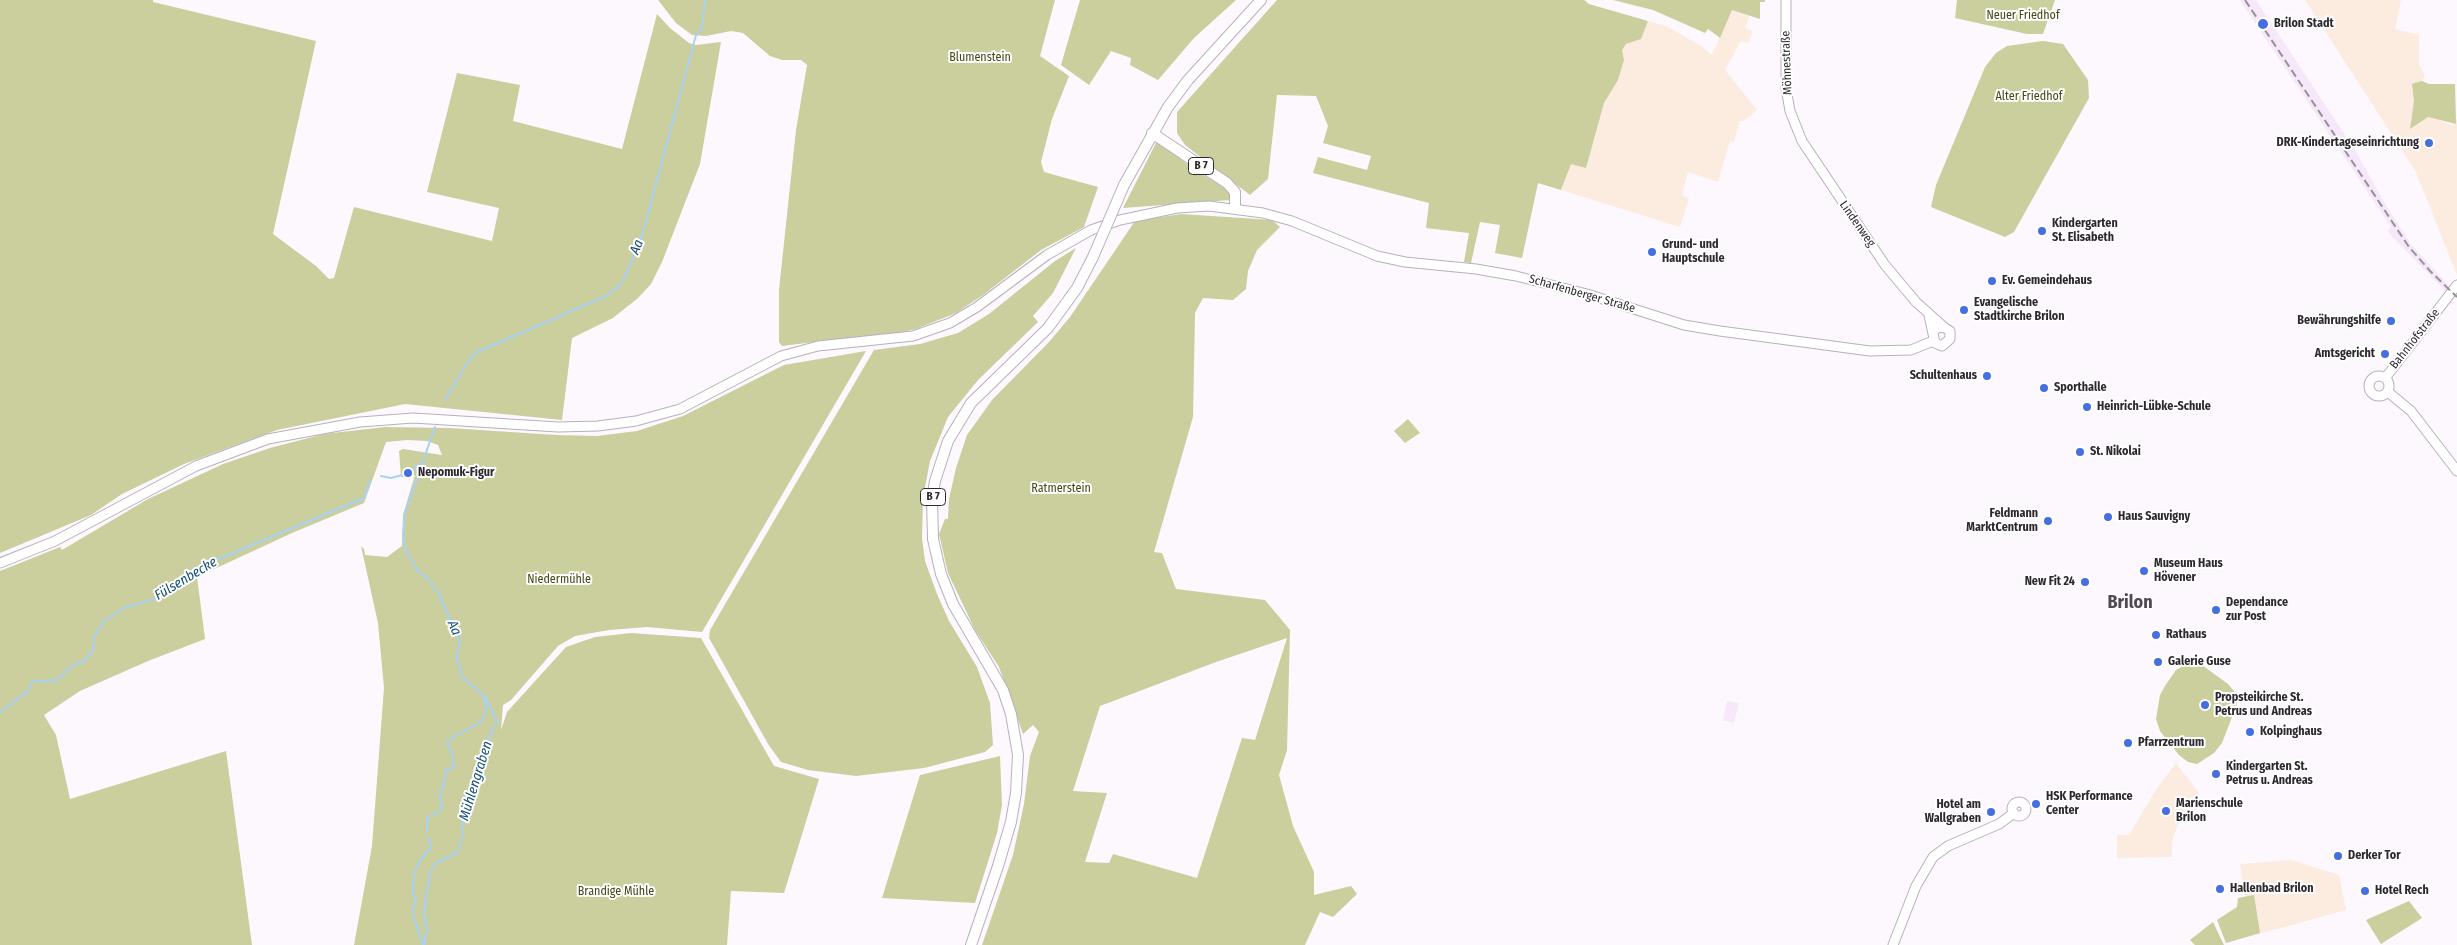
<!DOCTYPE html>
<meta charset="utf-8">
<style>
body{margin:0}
canvas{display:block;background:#fcf8fd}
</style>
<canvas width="2457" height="945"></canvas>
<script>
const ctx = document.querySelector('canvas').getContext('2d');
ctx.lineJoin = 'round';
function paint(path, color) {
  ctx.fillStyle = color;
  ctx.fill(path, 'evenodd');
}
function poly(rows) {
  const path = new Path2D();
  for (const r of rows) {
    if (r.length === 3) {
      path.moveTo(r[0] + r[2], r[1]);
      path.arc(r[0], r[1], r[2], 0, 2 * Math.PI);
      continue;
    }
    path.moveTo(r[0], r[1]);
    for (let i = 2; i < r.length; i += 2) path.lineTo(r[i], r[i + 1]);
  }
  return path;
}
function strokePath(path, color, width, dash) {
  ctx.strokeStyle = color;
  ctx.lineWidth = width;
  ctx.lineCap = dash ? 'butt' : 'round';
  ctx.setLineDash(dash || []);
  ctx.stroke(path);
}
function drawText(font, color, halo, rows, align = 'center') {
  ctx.font = font + ' "Fira Sans Condensed",sans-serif';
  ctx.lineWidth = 4;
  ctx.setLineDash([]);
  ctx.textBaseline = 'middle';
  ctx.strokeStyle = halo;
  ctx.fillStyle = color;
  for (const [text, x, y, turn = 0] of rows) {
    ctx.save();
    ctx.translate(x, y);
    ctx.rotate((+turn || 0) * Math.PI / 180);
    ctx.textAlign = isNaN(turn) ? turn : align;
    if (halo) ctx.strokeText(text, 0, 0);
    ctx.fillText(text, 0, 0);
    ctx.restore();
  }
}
paint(poly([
 [2305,0,2401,0,2395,29,2419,35,2419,65,2425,75,2422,81,2412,85,2414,101,2410,129,2428,116,2452,125,2456,124,2456,119,2457,120,2457,275,2416,172],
 [1732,9,1750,16,1745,28,1753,31,1748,43,1741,41,1725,70,1757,110,1744,121,1740,121,1734,142,1730,141,1718,182,1688,172,1682,195,1689,198,1680,227,1561,190,1571,164,1586,167,1604,103,1618,79,1624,60,1622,50,1626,44,1641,39,1648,21,1666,26,1703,47,1712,55],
 [2176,763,2199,793,2187,808,2190,813,2179,822,2172,841,2172,857,2117,858,2117,835,2129,835,2157,788],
 [2292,860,2339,875,2346,910,2226,943,2217,920,2237,907,2238,898,2245,897,2240,864]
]), '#fcece0');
paint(poly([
 [2240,0,2256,0,2355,150,2384,202,2410,243,2450,287,2446,292,2387,231,2391,227],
 [1727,701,1739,703,1734,723,1723,720]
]), '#f7e7fb');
paint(poly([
 [0,0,153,0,153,2,316,41,273,234,316,266,329,279,334,278,354,207,492,241,499,208,427,192,457,73,520,85,513,121,622,149,657,14,670,28,689,43,696,45,721,42,700,164,662,262,651,284,638,298,613,318,572,338,562,420,405,404,277,430,184,464,122,494,91,515,0,553],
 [658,0,1055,0,1040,56,1069,76,1052,119,1041,162,1044,172,1098,187,1084,227,1041,250,983,295,956,313,916,329,885,336,847,338,782,346,779,342,779,290,796,130,807,65,801,60,782,60,770,56,743,33,731,31,706,36,692,35,676,23],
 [1080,0,1236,0,1194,38,1158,80,1130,65,1131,58,1111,51,1089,85,1061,65],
 [1277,0,1584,0,1589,4,1648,21,1641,39,1626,44,1622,50,1624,60,1618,80,1604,103,1586,168,1571,164,1561,190,1538,183,1522,258,1495,253,1500,225,1480,222,1471,263,1464,262,1469,233,1426,228,1429,203,1313,173,1318,157,1367,170,1371,156,1323,143,1328,126,1316,96,1277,95,1268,179,1250,195,1185,145,1177,133,1177,112],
 [1613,0,1765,0,1765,2,1760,2,1760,19,1732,10,1720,38,1708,29,1705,33,1653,10],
 [1957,0,2055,0,2043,34,2027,34,1955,18],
 [2043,41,2063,44,2088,80,2089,98,2014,232,2005,237,1931,207,1936,185,1985,67,1996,53,2007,46],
 [2422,81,2429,84,2455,84,2456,124,2428,117,2410,129,2414,101,2412,84],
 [1157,141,1192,168,1223,187,1230,195,1230,200,1123,208],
 [1181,214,1272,220,1280,227,1257,250,1248,271,1246,289,1233,300,1203,298,1195,313,1193,417,1154,552,1162,553,1176,589,1265,600,1290,630,1287,750,1279,775,1293,826,1314,872,1314,895,1351,886,1357,894,1333,917,1320,912,1305,945,982,945,1013,855,1024,804,1030,756,1039,732,1033,725,1023,734,999,667,975,630,948,573,939,534,945,519,948,519,949,499,956,468,967,435,992,400,1049,342,1070,317,1135,221],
 [1287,638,1255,740,1242,738,1197,878,1113,854,1109,863,1085,862,1107,793,1073,791,1100,706,1216,662],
 [1076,248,1053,293,1033,316,1038,322,978,380,948,417,930,461,923,498,922,538,925,561,937,594,949,621,977,667,990,703,993,745,985,752,924,768,856,776,808,770,781,762,768,744,713,645,709,638,710,630,874,350,920,344,958,333,989,314,1055,261],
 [866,351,702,632,647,627,609,630,575,636,558,646,511,700,503,705,501,730,507,712,566,647,595,637,631,633,701,638,774,766,819,779,784,893,731,891,727,945,354,945,372,846,384,688,378,623,361,546,364,549,365,555,387,557,402,546,403,515,415,475,401,477,399,451,403,449,442,455,438,445,427,441,407,440,386,442,364,503,292,533,197,577,205,639,148,661,80,691,44,715,56,735,70,799,226,751,252,945,0,945,0,571,60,547,62,550,148,499,223,464,270,448,324,434,385,427,449,428,556,435,597,436,637,431,683,416,784,365],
 [1408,419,1420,433,1405,443,1394,431],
 [2195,660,2228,684,2234,691,2237,704,2222,743,2214,753,2197,764,2188,762,2179,755,2160,731,2156,719,2160,695,2165,686,2176,670],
 [1000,756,1002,805,997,833,975,903,882,898,920,775],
 [2254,895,2260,933,2226,943,2217,920,2237,907,2238,898],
 [2409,901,2422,918,2381,944,2366,920],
 [2213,922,2224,945,2195,945,2190,940]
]), '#cbce9d');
strokePath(poly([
 [445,400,469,360,477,352,606,296,618,287,625,277,642,236,696,35,702,29,705,0],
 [381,476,391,478,402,475,422,463],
 [0,712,27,692,32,682,57,680,73,665,83,662,93,650,94,637,105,620,124,608,159,598,197,569,209,563,364,498,370,481],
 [427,831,427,818,441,810,442,806,439,794,443,788,446,770,454,767,453,757,447,741,482,721,486,711,484,696,461,676,457,656,460,643,438,592,428,579,418,571,406,551,403,535,405,513,435,427],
 [423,945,412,912,416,901,413,894,414,874,422,857,431,848,428,837],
 [424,945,427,929,424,913,430,872,436,863,457,853,462,839,463,820,481,755,497,721,485,697]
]), '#a8d2f6', 2);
const tertiary = poly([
 [1786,0,1786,88,1790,111,1802,141,1885,265,1916,302,1945,328],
 [1929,315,1935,343,1942,346,1950,339,1950,331,1945,328,1938,327,1933,332],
 [2379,386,10],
 [2386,377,2457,285],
 [2388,392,2411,411,2457,471],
 [0,563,55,541,196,466,268,439,360,422,413,418,558,427,598,426,636,421,680,409,781,356,818,346,913,336,950,323,977,307,1047,255,1091,230,1120,220,1177,208,1209,206,1263,213,1292,221,1377,256,1405,262,1476,269,1516,276,1587,294,1684,325,1720,331,1870,351,1911,350,1933,341],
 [2019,809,7],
 [1893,945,1916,886,1933,857,1948,846,1999,824,2014,813]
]);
const primary = poly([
 [1152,133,1227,183,1235,192,1235,208],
 [1124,185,1168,107,1188,80,1261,0],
 [971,945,998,866,1011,822,1016,793,1018,755,1011,714,1003,690,953,604,941,574,933,539,932,499,935,481,948,441,971,403,1048,328,1077,288,1093,257]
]);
strokePath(tertiary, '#baafbd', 11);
strokePath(primary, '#baafbd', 12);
strokePath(tertiary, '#fff', 9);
strokePath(primary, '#fff', 10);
strokePath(poly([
 [2245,0,2409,247,2430,271,2457,297]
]), '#969297', 2, [8, 4]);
const primaryBridge = poly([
 [1093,257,1124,185]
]);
strokePath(primaryBridge, '#baafbd', 12, []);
strokePath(primaryBridge, '#fff', 10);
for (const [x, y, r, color] of [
 [2263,24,6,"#456ee1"],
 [2429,143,5,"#456ee1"],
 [2042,231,5,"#456ee1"],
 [1652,252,5,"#456ee1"],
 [1992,281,5,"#456ee1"],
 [1964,310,5,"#456ee1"],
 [2391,321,5,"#456ee1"],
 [2385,354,5,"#456ee1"],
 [1987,376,5,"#456ee1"],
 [2044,388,5,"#456ee1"],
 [2087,407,5,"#456ee1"],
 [2080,452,5,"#456ee1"],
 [408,473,5,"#456ee1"],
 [2108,517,5,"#456ee1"],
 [2048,521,5,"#456ee1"],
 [2144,571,5,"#456ee1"],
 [2085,582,5,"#456ee1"],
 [2216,610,5,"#456ee1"],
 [2156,635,5,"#456ee1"],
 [2158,662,5,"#456ee1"],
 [2205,705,5,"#456ee1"],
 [2250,732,5,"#456ee1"],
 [2128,743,5,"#456ee1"],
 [2216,774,5,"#456ee1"],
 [2036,804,5,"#456ee1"],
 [2166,811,5,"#456ee1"],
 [1991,812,5,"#456ee1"],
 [2338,856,5,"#456ee1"],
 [2220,889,5,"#456ee1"],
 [2365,891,5,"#456ee1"]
]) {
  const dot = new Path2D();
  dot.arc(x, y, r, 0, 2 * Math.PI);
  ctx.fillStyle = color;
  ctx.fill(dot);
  strokePath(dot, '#fff', 2);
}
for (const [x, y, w] of [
 [1201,166,25],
 [933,497,25]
]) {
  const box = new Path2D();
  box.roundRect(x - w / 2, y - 8.5, w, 17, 4);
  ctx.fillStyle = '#fff';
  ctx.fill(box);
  strokePath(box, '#2d292e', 1);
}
drawText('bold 11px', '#2d292e', null, [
 ["B 7",1201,166],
 ["B 7",933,497]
]);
drawText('12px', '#464817', '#fff', [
 ["Neuer Friedhof",2023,16],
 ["Blumenstein",980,58],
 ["Alter Friedhof",2029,97],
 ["Ratmerstein",1061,489],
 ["Niedermühle",559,580],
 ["Brandige Mühle",616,892]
]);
drawText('bold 12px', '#2d292e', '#fff', [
 ["Brilon Stadt",2274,24],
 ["DRK-Kindertageseinrichtung",2419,143,"right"],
 ["Kindergarten",2052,224],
 ["St. Elisabeth",2052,238],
 ["Grund- und",1662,245],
 ["Hauptschule",1662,259],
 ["Ev. Gemeindehaus",2002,281],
 ["Evangelische",1974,303],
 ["Stadtkirche Brilon",1974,317],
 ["Bewährungshilfe",2381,321,"right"],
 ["Amtsgericht",2375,354,"right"],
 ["Schultenhaus",1977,376,"right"],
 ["Sporthalle",2054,388],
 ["Heinrich-Lübke-Schule",2097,407],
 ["St. Nikolai",2090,452],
 ["Nepomuk-Figur",418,473],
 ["Feldmann",2038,514,"right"],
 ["MarktCentrum",2038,528,"right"],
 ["Haus Sauvigny",2118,517],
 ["Museum Haus",2154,564],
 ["Hövener",2154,578],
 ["New Fit 24",2075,582,"right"],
 ["Dependance",2226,603],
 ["zur Post",2226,617],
 ["Rathaus",2166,635],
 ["Galerie Guse",2168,662],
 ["Propsteikirche St.",2215,698],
 ["Petrus und Andreas",2215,712],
 ["Kolpinghaus",2260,732],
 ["Pfarrzentrum",2138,743],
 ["Kindergarten St.",2226,767],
 ["Petrus u. Andreas",2226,781],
 ["HSK Performance",2046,797],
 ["Center",2046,811],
 ["Marienschule",2176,804],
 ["Brilon",2176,818],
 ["Hotel am",1981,805,"right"],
 ["Wallgraben",1981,819,"right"],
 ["Derker Tor",2348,856],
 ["Hallenbad Brilon",2230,889],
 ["Hotel Rech",2375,891]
], 'left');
drawText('12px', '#2d292e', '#fff', [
 ["Möhnestraße",1787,63,-92],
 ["Lindenweg",1857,224,55],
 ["Scharfenberger Straße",1582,294,16],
 ["Bahnhofstraße",2415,339,-52]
]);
drawText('italic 14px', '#17517b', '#fff', [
 ["Aa",637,247,-68],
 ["Fülsenbecke",186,579,-31],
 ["Aa",454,628,67],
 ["Mühlengraben",476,781,-73]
]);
drawText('bold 18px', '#514853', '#fff', [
 ["Brilon",2130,603]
]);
</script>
